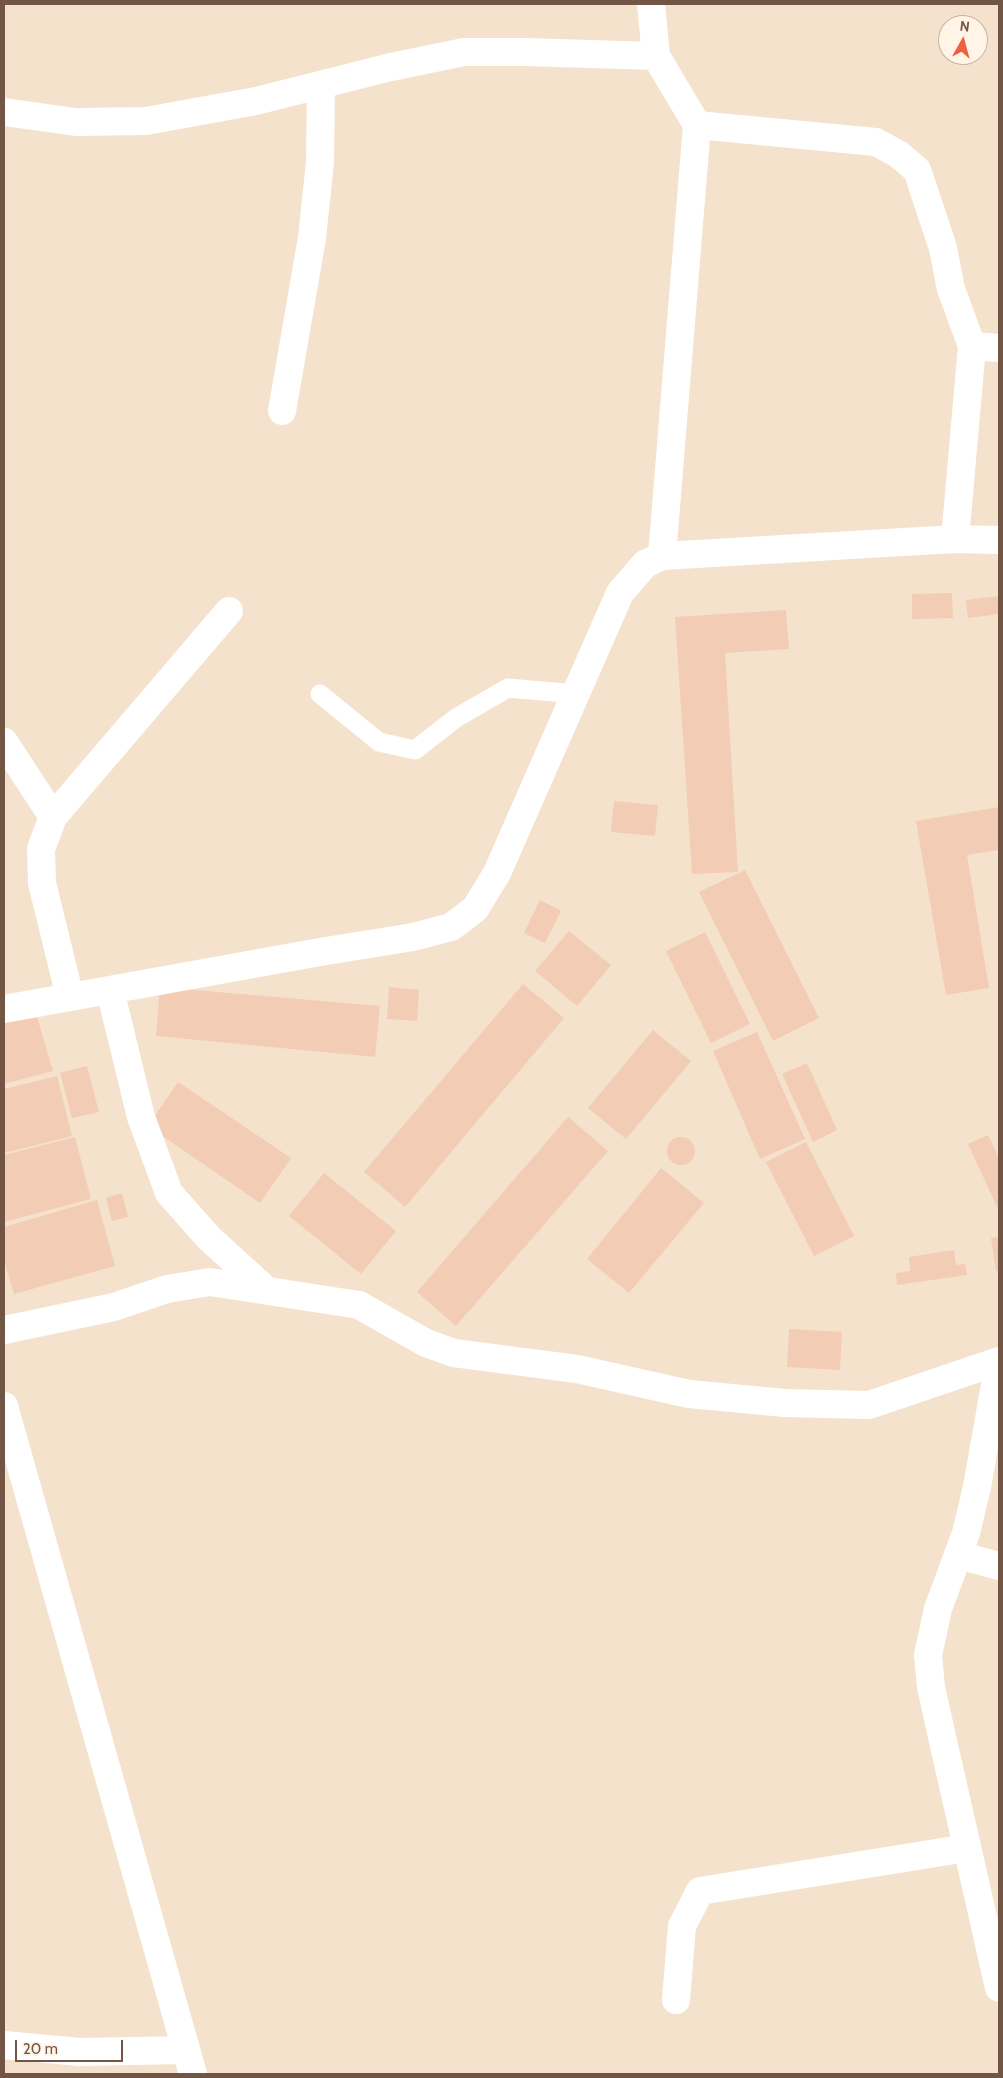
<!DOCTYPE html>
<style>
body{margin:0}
#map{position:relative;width:1003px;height:2078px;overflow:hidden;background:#fdf0df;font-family:Cabin,sans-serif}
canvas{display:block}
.frame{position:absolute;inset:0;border:5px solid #735546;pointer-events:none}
.north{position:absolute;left:938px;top:15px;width:50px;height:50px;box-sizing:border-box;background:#fff4e6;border:1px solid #c7b4a6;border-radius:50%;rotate:7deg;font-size:14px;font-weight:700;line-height:20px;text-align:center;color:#735546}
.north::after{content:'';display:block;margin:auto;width:18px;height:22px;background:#ec613f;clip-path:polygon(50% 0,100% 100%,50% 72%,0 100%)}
.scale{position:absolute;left:15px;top:2040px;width:108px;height:22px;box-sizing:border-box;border:2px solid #735546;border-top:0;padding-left:6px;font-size:15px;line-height:18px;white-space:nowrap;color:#735546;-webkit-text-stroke:4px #fff4e6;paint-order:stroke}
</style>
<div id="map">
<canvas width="1003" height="2078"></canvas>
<div class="frame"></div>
<div class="north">N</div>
<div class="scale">20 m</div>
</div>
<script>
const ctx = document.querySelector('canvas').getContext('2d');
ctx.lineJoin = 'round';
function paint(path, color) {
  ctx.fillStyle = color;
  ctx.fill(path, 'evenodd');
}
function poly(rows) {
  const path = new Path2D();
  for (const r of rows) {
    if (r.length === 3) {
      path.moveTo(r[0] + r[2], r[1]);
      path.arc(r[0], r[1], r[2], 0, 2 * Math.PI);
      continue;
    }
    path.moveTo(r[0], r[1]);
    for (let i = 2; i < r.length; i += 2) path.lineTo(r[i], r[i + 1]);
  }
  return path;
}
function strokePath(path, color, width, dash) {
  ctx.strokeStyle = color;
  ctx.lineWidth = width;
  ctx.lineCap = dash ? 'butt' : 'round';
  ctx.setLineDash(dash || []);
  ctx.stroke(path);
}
paint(poly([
 [4,4,999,4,999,2074,4,2074],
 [948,25,978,25,978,55,948,55]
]), '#f5e2cd');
paint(poly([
 [952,593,953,618,912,619,912,594],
 [999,596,999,614,968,618,966,600],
 [786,610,789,649,725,653,738,872,692,874,675,617],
 [614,801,658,805,655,836,611,832],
 [999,807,999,850,967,855,989,988,946,995,916,821],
 [745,870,819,1018,773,1041,699,892],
 [540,900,561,911,545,943,524,933],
 [569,931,611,965,577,1006,535,971],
 [705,932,750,1024,711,1043,666,951],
 [523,984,564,1018,405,1207,364,1172],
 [160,987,380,1006,375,1057,156,1036],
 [389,987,419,990,417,1021,387,1019],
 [35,1010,53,1071,4,1084,4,1020],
 [653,1030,691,1061,626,1139,588,1108],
 [757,1032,805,1139,760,1159,713,1051],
 [807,1063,837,1130,813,1142,782,1074],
 [87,1066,99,1112,72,1118,60,1073],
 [57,1076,72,1136,4,1153,4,1089],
 [178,1082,291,1158,260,1203,148,1126],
 [568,1117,608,1151,456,1326,417,1292],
 [988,1135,999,1158,999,1211,968,1144],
 [75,1137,91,1199,4,1222,4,1155],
 [681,1151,14],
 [806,1142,854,1236,814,1256,766,1162],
 [661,1168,704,1203,629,1293,587,1259],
 [324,1173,396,1231,361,1274,289,1216],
 [122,1193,128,1217,112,1221,106,1198],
 [97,1200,115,1266,14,1294,4,1260,4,1227],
 [999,1237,999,1270,996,1271,991,1238],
 [954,1250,956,1265,965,1264,967,1275,897,1285,896,1273,910,1271,909,1257],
 [789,1329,842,1332,840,1370,787,1367]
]), '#f3ccb5');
strokePath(poly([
 [320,694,379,742,415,750,456,718,508,688,576,694]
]), '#fff', 19);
strokePath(poly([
 [651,4,656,56,697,125,662,556],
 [4,112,76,122,146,121,256,101,391,67,464,52,524,52,656,56],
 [697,125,876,142,898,154,917,170,943,248,951,289,972,346,955,539],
 [972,346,999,348],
 [282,411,312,238,320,162,321,85],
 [4,742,53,817],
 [110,990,141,1117,169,1193,209,1238,265,1289],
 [70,997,42,883,41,849,53,817,229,611],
 [4,1009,320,952,413,937,451,927,475,909,497,873,620,593,645,564,662,556,955,539,999,540],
 [4,1330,114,1307,167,1289,210,1282,359,1305,426,1343,454,1353,577,1369,689,1394,785,1403,869,1405,999,1361],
 [999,1362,977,1487,966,1533,938,1609,928,1655,931,1687,943,1741,999,1988],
 [4,1406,193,2074],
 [958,1555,999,1566],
 [676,2000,682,1926,700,1891,967,1848],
 [4,2045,80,2052,186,2050]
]), '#fff', 28);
</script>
